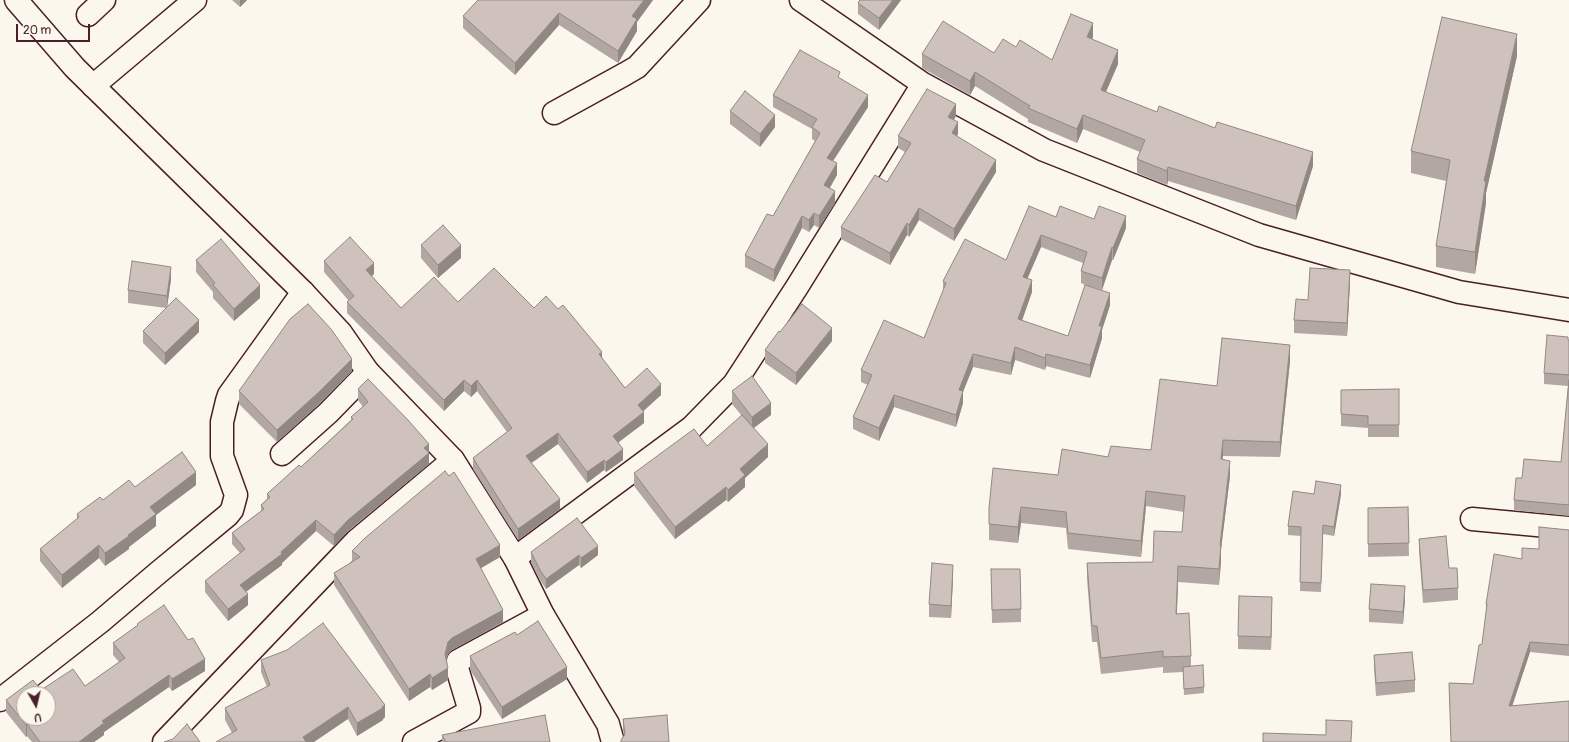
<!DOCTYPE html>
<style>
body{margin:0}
#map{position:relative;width:1569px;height:742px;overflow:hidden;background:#fbf7ec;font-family:Pangolin,sans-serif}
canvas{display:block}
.north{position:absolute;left:16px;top:686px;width:40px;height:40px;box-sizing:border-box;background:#fbf7ec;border:1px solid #b4a19f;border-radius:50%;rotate:172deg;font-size:11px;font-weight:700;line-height:16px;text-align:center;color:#4a1f2b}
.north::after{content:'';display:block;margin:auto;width:14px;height:18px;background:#4a1f2b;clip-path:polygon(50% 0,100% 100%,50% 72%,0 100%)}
.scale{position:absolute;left:16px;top:24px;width:74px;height:18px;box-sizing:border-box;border:2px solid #4a1f2b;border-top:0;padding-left:5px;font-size:12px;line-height:14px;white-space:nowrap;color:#4a1f2b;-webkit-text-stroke:3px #fbf7ec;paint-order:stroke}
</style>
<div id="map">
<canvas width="1569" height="742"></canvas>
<div class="north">U</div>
<div class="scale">20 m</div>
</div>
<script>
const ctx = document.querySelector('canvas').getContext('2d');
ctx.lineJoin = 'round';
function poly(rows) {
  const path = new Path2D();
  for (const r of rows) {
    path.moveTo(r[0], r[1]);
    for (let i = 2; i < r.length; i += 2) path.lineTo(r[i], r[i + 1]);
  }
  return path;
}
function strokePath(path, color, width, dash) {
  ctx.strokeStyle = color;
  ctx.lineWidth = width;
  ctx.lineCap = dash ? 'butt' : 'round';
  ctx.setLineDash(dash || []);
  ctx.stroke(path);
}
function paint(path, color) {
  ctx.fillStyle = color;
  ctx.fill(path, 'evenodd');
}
const street = poly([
 [801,0,923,84,1044,150,1259,235,1459,292,1569,310],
 [88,15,104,0],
 [93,86,195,0],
 [554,113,625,74,637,67,699,0],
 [282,454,328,413,368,372],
 [1472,519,1569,528],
 [515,558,692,427,734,384,797,287,923,84],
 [0,700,100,622,159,572,228,515,232,510,236,495,222,456,222,422,227,401,229,395,303,292],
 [164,742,356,541,453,460],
 [414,742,469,712,469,708,457,668,458,661,543,615]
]);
const secondary = poly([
 [16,0,75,68,303,292,341,333,368,372,453,460,515,558,543,615,608,724,613,742]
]);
strokePath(street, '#4a1f2b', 25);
strokePath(secondary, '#4a1f2b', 25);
strokePath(street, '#fbf7ec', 22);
strokePath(secondary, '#fbf7ec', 22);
paint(poly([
 [232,0,247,0,240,7],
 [478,0,653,0,637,22,637,31,618,63,559,25,515,75,463,28,463,16],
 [860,0,901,0,879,30,858,14,858,3],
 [1093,37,1092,39,1118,64,1106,92,1157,112,1215,128,1313,166,1296,220,1168,181,1167,185,1137,173,1137,159,1140,152,1083,129,1077,143,1028,122,1028,119,975,86,970,95,922,68,922,54,994,53,1052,60],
 [1517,56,1486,193,1486,203,1475,274,1436,267,1436,246,1446,181,1411,173,1411,151],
 [840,78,868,107,833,161,837,175,830,188,835,203,819,228,814,225,809,232,802,228,774,282,745,267,745,255,773,216,815,141,812,139,812,129,773,107,773,95],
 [730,111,775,127,760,147,730,124],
 [956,116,954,120,958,134,957,136,996,172,954,241,919,220,909,237,907,235,890,265,841,239,841,227,887,182,905,152,898,148,898,136],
 [1056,217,1094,219,1126,228,1113,260,1112,260,1102,290,1089,286,1110,305,1102,330,1102,338,1090,378,1046,366,1045,370,1015,360,1011,375,973,367,963,391,963,403,956,427,894,407,879,441,853,429,853,417,868,385,861,382,861,370,924,338,943,293,943,281,1006,260],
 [1041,247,1083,263,1081,271,1081,283,1085,285,1068,336,1022,321,1032,292,1027,279],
 [421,245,461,258,438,278,421,258],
 [196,260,260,298,234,321,213,298,213,292,196,272],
 [324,261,374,274,372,276,401,308,458,302,534,308,602,358,625,388,661,395,643,411,644,423,618,443,623,460,606,472,604,470,587,483,558,444,531,463,560,509,518,540,473,469,473,458,507,432,477,391,471,397,464,391,444,411,347,313,347,302,349,301,324,272],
 [171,279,167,307,199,332,165,365,143,343,143,331,166,308,128,303,128,290],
 [1350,283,1347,336,1294,333,1294,320,1308,300],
 [780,332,832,341,796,385,765,363,765,350],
 [1568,340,1569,340,1569,516,1514,510,1514,500,1522,478,1561,462,1568,386,1544,384,1544,373],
 [1290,361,1280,457,1223,456,1222,459,1230,476,1221,549,1221,561,1219,585,1178,582,1177,614,1191,656,1191,666,1204,687,1204,693,1184,695,1183,672,1163,673,1163,667,1101,674,1097,642,1092,642,1087,579,1087,563,1153,562,1182,532,1184,512,1146,506,1141,557,1068,549,1066,528,1021,523,1018,543,989,540,989,508,1058,475,1108,457,1151,450,1217,386],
 [352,371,319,404,277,442,239,404,239,391],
 [358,389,429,444,429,464,348,531,334,546,316,531,282,563,282,565,246,592,248,605,228,621,205,592,205,581,240,553,232,544,232,533,261,511,261,505,267,499,267,494,301,467,351,420,351,417,363,407,358,400],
 [1399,389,1399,437,1368,437,1368,428,1341,426,1341,390],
 [732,391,771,415,754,428,768,457,745,478,745,487,728,502,726,500,675,539,634,486,634,473,707,446,742,416,732,404],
 [196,485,156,515,156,526,129,547,129,549,105,566,99,558,62,588,40,561,40,549,77,519,77,514,103,500],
 [1314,494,1341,494,1334,536,1323,534,1321,592,1300,591,1301,536,1288,535,1288,526],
 [1408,507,1409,556,1368,557,1368,508],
 [1569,530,1569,656,1530,652,1512,705,1569,742,1451,742,1449,683,1473,684,1482,644,1486,615,1486,604,1522,559,1539,549],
 [1419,539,1449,568,1458,588,1458,600,1423,603,1419,551],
 [352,551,500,557,481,568,503,622,452,650,448,654,446,661,448,680,432,690,430,687,409,701,334,585,334,573,352,562],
 [531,552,598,555,581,568,579,565,546,589,540,580,531,562],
 [991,569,1021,609,1021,622,992,623],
 [953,577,951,618,929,617,929,604],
 [1405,599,1403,624,1369,622,1369,609],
 [1272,609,1271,650,1238,649,1238,636],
 [137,624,205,671,172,691,169,687,104,732,104,735,94,742,32,742,27,736,26,737,6,712,6,700,41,690,85,686,119,662,113,655,113,643,137,626],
 [517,635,567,679,502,719,472,673,470,669,470,656],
 [1374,655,1415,680,1415,692,1376,696,1374,668],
 [261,660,385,717,383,719,383,720,357,736,348,719,232,733,225,720,225,708,267,687,261,672],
 [667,715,624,736,623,730,623,719],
 [442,735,550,742,442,742]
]), '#b2a7a2');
paint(poly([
 [240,0,247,0,240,7],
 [644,0,653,0,637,22,637,31,618,63,618,51,632,16],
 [893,0,901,0,879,30,879,18],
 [559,13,559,25,515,75,515,63],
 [1093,23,1093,37,1087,51,1087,37],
 [1517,34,1517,56,1486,193,1486,203,1475,274,1475,252,1484,181],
 [1118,50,1118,64,1101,103,1101,90],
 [975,72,975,86,970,95,970,81],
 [868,95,868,107,827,170,827,158],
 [956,104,956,116,948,129,948,117],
 [775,115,775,127,760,147,760,134],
 [1083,115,1083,129,1077,143,1077,129],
 [958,122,958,134,952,145,952,133],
 [1313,152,1313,166,1296,220,1296,206],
 [996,160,996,172,954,241,954,229],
 [837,163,837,175,824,197,824,185],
 [1168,167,1168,181,1167,185,1167,171],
 [835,191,835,203,819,228,819,216],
 [919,208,919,220,909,237,909,225],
 [814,213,814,225,809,232,809,220],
 [802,216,802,228,774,282,774,270],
 [1126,216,1126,228,1113,260,1113,248],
 [907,223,907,235,890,265,890,253],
 [1041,235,1041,247,1023,289,1023,277],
 [461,245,461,258,438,278,438,265],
 [1112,247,1112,260,1102,290,1102,278],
 [374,263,374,274,366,280,366,270],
 [171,267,171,279,167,308,167,296],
 [1350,270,1350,283,1347,336,1347,323],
 [1032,280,1032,292,1018,331,1018,319],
 [260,285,260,298,234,321,234,309],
 [1110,293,1110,305,1102,330,1102,338,1090,378,1090,365,1099,326],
 [199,320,199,332,165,365,165,353],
 [832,328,832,341,796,385,796,373],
 [1290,345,1290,361,1280,457,1280,442],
 [1015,347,1015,360,1011,375,1011,363],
 [602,352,602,363,599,354],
 [973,354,973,367,959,402,959,390],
 [1046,354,1046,366,1045,370,1045,358],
 [352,359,352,371,319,404,277,442,277,430],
 [464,380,464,391,444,411,444,400],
 [477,380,477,391,471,397,471,386],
 [661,384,661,395,638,416,638,405],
 [963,391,963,403,956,427,956,415],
 [894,395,894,407,879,441,879,428],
 [771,403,771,415,752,429,752,417],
 [644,412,644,423,613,446,613,436],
 [558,433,558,444,526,467,526,456],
 [1223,440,1223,456,1221,475,1221,459],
 [429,444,429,464,348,531,334,546,334,535,348,520],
 [768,444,768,457,745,478,745,487,728,502,728,490,740,469],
 [623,449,623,460,606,472,606,462],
 [604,460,604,470,587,483,587,472],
 [1230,461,1230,476,1221,549,1221,561,1219,585,1220,545],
 [196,472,196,485,156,515,156,526,129,547,129,549,105,566,105,553,128,535,150,507],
 [1341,485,1341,494,1334,536,1334,527],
 [726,487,726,500,675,539,675,527],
 [1146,491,1146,506,1141,557,1141,541],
 [560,499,560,509,518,540,518,529],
 [1021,507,1021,523,1018,543,1018,527],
 [316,520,316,531,282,563,282,565,240,596,240,585,281,552],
 [99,545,99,558,62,588,62,575],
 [500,545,500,557,476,571,476,559],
 [598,546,598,555,581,568,581,558],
 [579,555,579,565,546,589,546,579],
 [953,565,953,577,951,618,951,606],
 [1178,566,1178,582,1176,629,1176,614],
 [1405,586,1405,599,1403,624,1403,612],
 [248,594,248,605,228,621,228,609],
 [1272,597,1272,609,1271,650,1271,637],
 [503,610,503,622,452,650,448,654,445,666,445,654,448,642,452,638],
 [1530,642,1530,652,1509,716,1509,706],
 [205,659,205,671,172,691,172,679],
 [567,667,567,679,502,719,502,707],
 [448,668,448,680,432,690,432,678],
 [430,674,430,687,409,701,409,689],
 [169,675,169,687,104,732,104,735,94,742,79,742,102,721],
 [385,705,385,717,383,719,383,720,357,736,357,723],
 [348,707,348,719,314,742,303,742,303,737],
 [27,724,27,736,26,737,26,725]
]), '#918884');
const building = poly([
 [478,0,644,0,632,16,637,19,618,51,559,13,515,63,463,16,478,0],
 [860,0,893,0,879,18,858,3,860,0],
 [1071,14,1093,23,1087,37,1118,50,1101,90,1157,112,1159,106,1215,128,1217,122,1313,152,1296,206,1168,167,1167,171,1137,159,1145,140,1083,115,1077,129,1028,108,1030,106,975,72,970,81,922,54,943,21,994,53,1003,39,1016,47,1020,40,1052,60,1071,14],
 [1442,17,1517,34,1484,181,1486,181,1475,252,1436,246,1450,160,1411,151,1442,17],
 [800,50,840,72,838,77,868,95,827,158,837,163,824,185,835,191,819,216,814,213,809,220,802,216,774,270,745,255,767,214,773,216,820,133,812,127,817,119,773,95,800,50],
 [927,89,956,104,948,117,958,122,952,133,996,160,954,229,919,208,909,225,907,223,890,253,841,227,875,175,887,182,911,143,898,136,927,89],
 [745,91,775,115,760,134,730,111,745,91],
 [1029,206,1056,217,1060,206,1094,219,1099,206,1126,216,1113,248,1112,247,1102,278,1081,271,1087,252,1041,235,1023,277,1032,280,1018,319,1068,336,1085,285,1110,293,1099,326,1102,326,1090,365,1046,354,1045,358,1015,347,1011,363,973,354,959,390,963,391,956,415,894,395,879,428,853,417,872,375,861,370,884,320,924,338,946,283,943,281,965,239,1006,260,1029,206],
 [443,225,461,245,438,265,421,245,443,225],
 [350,237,374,263,366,270,401,308,434,277,458,302,494,268,534,308,546,296,558,309,563,305,602,352,599,354,625,388,647,368,661,384,638,405,644,412,613,436,623,449,606,462,604,460,587,472,558,433,526,456,560,499,518,529,473,458,512,428,477,380,471,386,464,380,444,400,347,302,354,296,324,261,350,237],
 [221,239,260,285,234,309,213,285,215,283,196,260,221,239],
 [132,261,171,267,167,296,128,290,132,261],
 [1310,268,1350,270,1347,323,1294,320,1296,299,1308,300,1310,268],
 [176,298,199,320,165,353,143,331,176,298],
 [308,304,331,329,352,359,319,392,277,430,239,391,290,319,308,304],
 [802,304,832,328,796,373,765,350,779,331,780,332,802,304],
 [1547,335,1568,337,1568,340,1569,340,1569,375,1544,373,1547,335],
 [1222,338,1290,345,1280,442,1223,440,1221,459,1230,461,1220,545,1221,545,1219,569,1178,566,1176,614,1189,613,1191,656,1163,657,1163,651,1101,658,1097,626,1092,626,1087,563,1153,562,1154,531,1182,532,1185,496,1146,491,1141,541,1068,533,1066,512,1021,507,1018,527,989,524,989,508,993,468,1058,475,1062,449,1108,457,1111,446,1151,450,1160,379,1217,386,1222,338],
 [752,376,771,403,752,417,732,391,752,376],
 [368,379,408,420,429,444,424,448,429,453,348,520,334,535,316,520,281,552,282,554,240,585,248,594,228,609,205,581,245,549,232,533,264,509,261,505,270,497,267,494,299,465,301,467,353,419,351,417,368,402,358,389,368,379],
 [1569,380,1569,505,1514,500,1516,478,1522,478,1524,459,1561,462,1569,380],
 [1399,389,1399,425,1368,425,1368,416,1341,414,1341,390,1399,389],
 [742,415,768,444,740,469,745,475,728,490,726,487,675,527,634,473,694,429,707,446,742,415],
 [182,452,196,472,150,507,156,514,128,535,129,536,105,553,99,545,62,575,40,549,79,517,77,514,100,497,103,500,129,480,135,487,182,452],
 [445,471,449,476,454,472,500,545,476,559,503,610,452,638,448,642,445,654,448,668,432,678,430,674,409,689,334,573,360,557,352,551,365,538,445,471],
 [1316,481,1341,485,1334,527,1323,525,1321,583,1300,582,1301,527,1288,526,1293,491,1314,494,1316,481],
 [1408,507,1409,543,1368,544,1368,508,1408,507],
 [577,518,598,546,581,558,579,555,546,579,540,570,531,552,577,518],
 [1539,527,1569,530,1569,645,1530,642,1509,706,1569,701,1569,742,1451,742,1449,683,1473,684,1479,645,1482,644,1487,604,1486,604,1494,554,1522,559,1522,548,1539,549,1539,527],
 [1446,536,1449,568,1457,568,1458,588,1423,590,1419,539,1446,536],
 [932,563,953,565,951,606,929,604,932,563],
 [991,569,1020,569,1021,609,992,610,991,569],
 [1371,584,1405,586,1403,612,1369,609,1371,584],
 [1239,596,1272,597,1271,637,1238,636,1239,596],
 [164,605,188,640,193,638,205,659,172,679,169,675,102,721,104,723,79,742,40,742,27,724,26,725,6,700,33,680,41,690,73,669,85,686,125,658,113,643,138,625,137,624,164,605],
 [24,694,48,694,48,718,24,718,24,694],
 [538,621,567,667,502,707,472,660,470,656,515,632,517,635,538,621],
 [323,623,385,705,382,707,383,708,357,723,348,707,303,737,306,742,216,742,237,730,225,708,270,685,261,660,287,650,323,623],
 [1412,652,1415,680,1376,683,1374,655,1412,652],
 [1203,665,1204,687,1184,689,1183,667,1203,665],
 [545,715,550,742,446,742,442,735,545,715],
 [667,715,669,742,621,742,621,740,625,734,623,719,667,715],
 [1326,720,1352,721,1351,742,1263,742,1263,733,1326,735,1326,720],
 [187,724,200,742,164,742,173,739,187,724]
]);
paint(building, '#cfc2bc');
strokePath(building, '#918884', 1);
</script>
